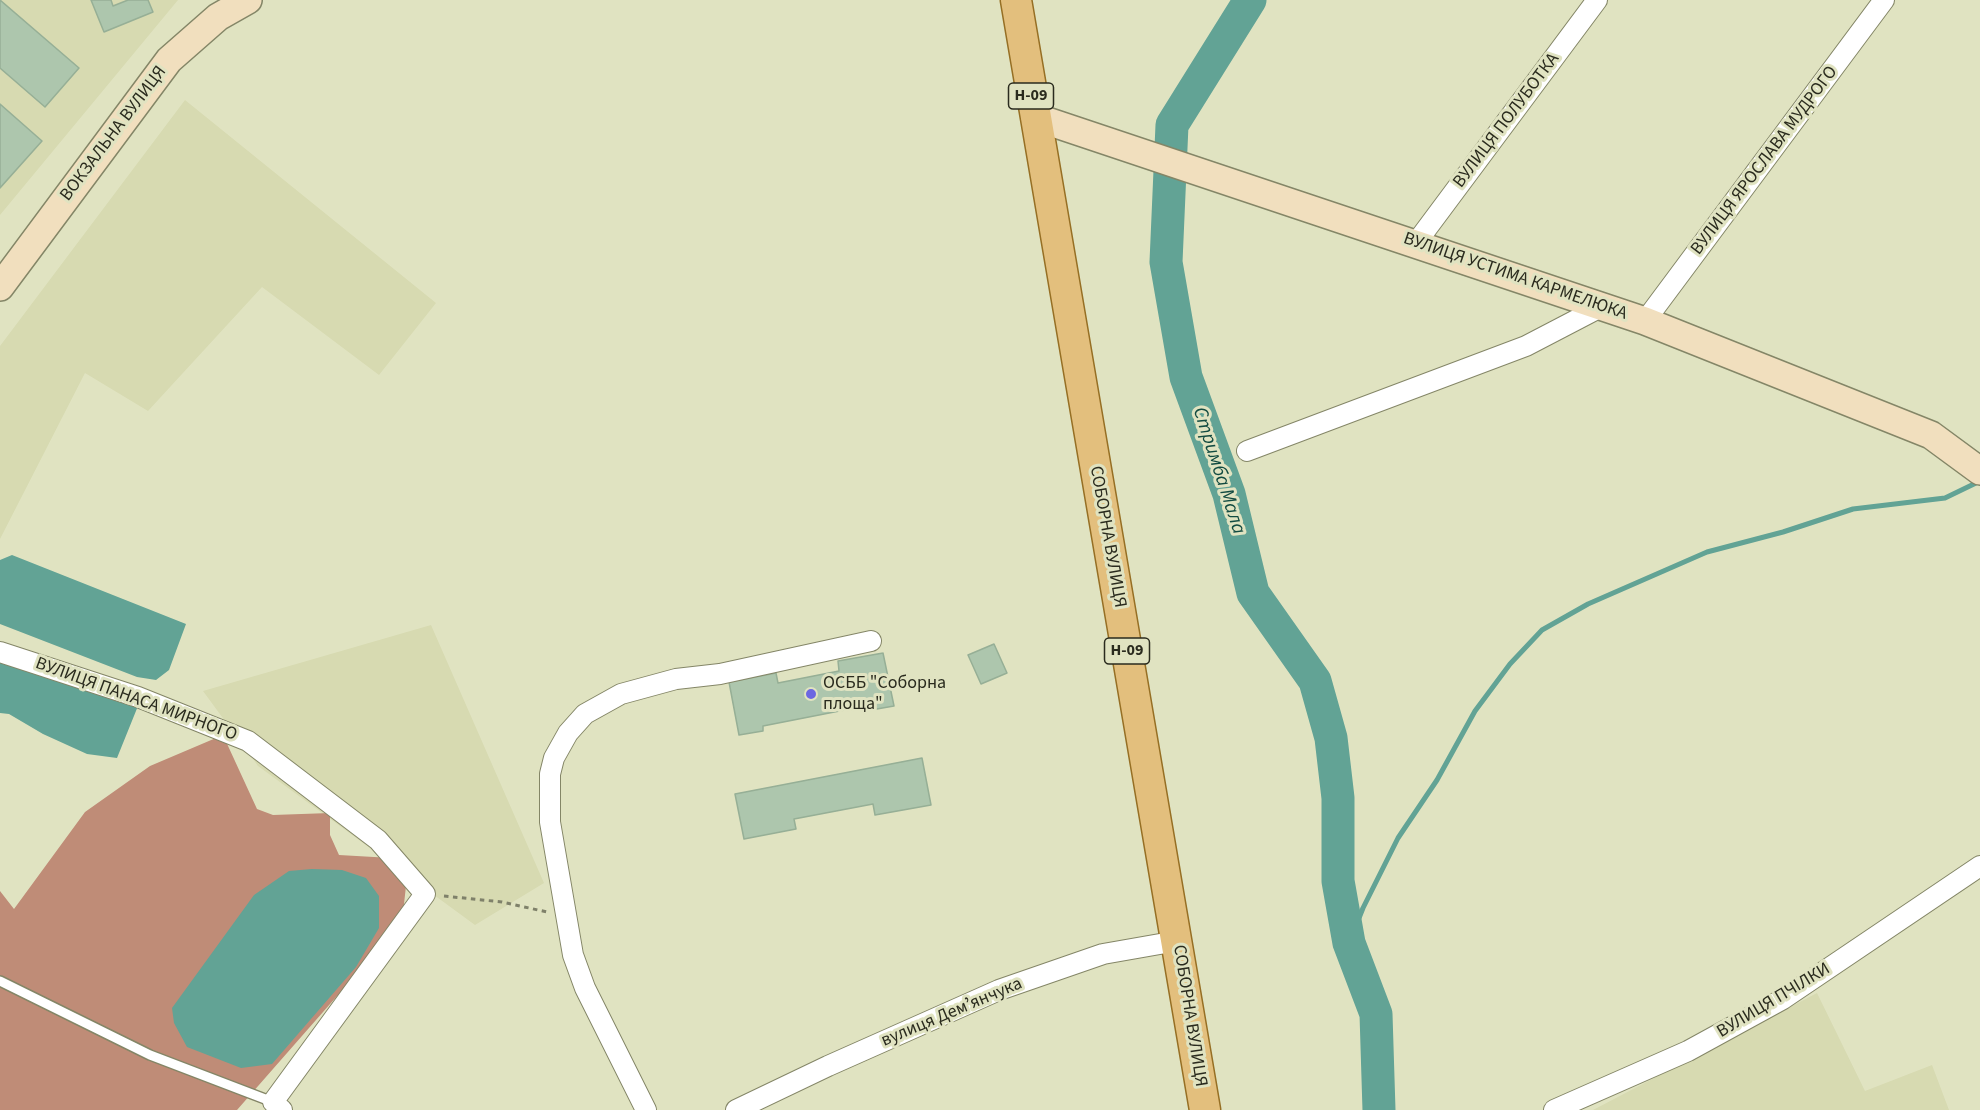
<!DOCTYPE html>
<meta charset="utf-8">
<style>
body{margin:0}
canvas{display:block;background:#e0e3c1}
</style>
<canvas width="1980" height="1110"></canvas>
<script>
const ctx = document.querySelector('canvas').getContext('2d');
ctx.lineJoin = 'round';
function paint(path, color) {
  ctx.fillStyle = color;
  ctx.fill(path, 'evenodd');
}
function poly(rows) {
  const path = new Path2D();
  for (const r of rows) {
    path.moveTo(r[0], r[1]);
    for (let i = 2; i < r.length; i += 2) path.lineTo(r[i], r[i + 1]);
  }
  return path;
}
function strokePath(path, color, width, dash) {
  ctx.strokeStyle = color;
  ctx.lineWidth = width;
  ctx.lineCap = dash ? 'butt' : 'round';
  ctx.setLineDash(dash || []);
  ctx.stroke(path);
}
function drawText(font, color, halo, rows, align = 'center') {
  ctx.font = font + ' "Source Sans 3",sans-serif';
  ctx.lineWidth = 6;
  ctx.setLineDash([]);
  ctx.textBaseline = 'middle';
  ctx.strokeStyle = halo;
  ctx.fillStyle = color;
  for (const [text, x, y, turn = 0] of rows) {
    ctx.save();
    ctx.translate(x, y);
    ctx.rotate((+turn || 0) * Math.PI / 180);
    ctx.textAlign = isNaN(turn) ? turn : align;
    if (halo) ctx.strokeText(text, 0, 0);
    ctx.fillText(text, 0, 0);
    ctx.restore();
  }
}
paint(poly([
 [0,0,178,0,0,215],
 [185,100,436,303,379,375,262,287,148,411,85,373,0,539,0,346],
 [431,625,544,883,475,925,258,766,203,691],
 [1817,993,1865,1091,1932,1065,1949,1110,1593,1110]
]), '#d7dab1');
paint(poly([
 [223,735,257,809,273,815,330,813,330,835,339,855,409,859,402,922,237,1110,0,1110,0,891,14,909,85,812,150,766]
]), '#bf8c77');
paint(poly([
 [12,555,186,624,169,670,156,680,137,677,0,624,0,560],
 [0,660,140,701,117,758,87,754,43,734,9,714,0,713],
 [312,869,342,870,366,878,379,896,379,928,356,967,272,1064,241,1068,187,1047,174,1023,172,1008,254,895,289,871]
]), '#62a395');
strokePath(poly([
 [1349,943,1363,908,1398,838,1437,780,1475,711,1510,664,1542,630,1588,604,1707,552,1783,532,1853,509,1945,498,1976,483]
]), '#62a395', 5);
strokePath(poly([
 [1250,0,1172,125,1166,262,1186,377,1229,494,1253,593,1315,681,1331,738,1338,798,1338,881,1349,943,1376,1014,1379,1110]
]), '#62a395', 33);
const building = poly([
 [0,0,79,68,45,107,0,68,0,0],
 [91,0,111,0,113,6,128,0,148,0,153,12,104,32,91,0],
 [0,104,42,141,0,188,0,104],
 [994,644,1007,673,981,684,968,655,994,644],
 [883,653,894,706,871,710,870,705,763,726,763,731,739,735,729,682,776,673,778,683,839,671,838,661,883,653],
 [922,758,931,805,875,815,873,804,794,819,796,829,744,839,735,794,922,758]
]);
paint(building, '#adc6ad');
strokePath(building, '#96af96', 1.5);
const lane = poly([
 [0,981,150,1055,273,1102]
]);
const street = poly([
 [1416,243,1597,0],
 [1645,321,1884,0],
 [1247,451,1526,346,1599,308],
 [0,652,138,697,248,741,378,840,425,894,273,1102,282,1110],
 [646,1110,585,988,573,955,550,822,550,774,554,758,568,733,585,714,621,694,676,679,720,674,871,641],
 [736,1110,828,1066,999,990,1103,954,1177,941],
 [1554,1110,1688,1051,1783,999,1980,866]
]);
const secondary = poly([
 [1035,117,1645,321,1931,435,1980,471],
 [0,287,169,60,218,17,248,0]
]);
const primary = poly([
 [1016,0,1205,1110]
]);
strokePath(lane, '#848667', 12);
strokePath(street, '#848667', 22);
strokePath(secondary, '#848667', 30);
strokePath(primary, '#966f24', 33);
strokePath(poly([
 [444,896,502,902,547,912]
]), '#7f816a', 3, [4.5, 4.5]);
strokePath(lane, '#fff', 9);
strokePath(street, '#fff', 20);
strokePath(secondary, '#f1dfbe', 27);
strokePath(primary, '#e3bf7d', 30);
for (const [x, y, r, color] of [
 [811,694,6,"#6c67e1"]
]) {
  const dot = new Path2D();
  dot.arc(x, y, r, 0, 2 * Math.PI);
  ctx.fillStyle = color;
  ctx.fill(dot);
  strokePath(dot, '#e0e3c1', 2);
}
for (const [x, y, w] of [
 [1031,96,45],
 [1127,651,45]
]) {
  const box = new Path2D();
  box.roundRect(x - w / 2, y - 13, w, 26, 4.5);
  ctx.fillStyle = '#e0e3c1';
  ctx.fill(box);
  strokePath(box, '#2a2b1e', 1.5);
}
drawText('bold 16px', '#2a2b1e', null, [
 ["Н-09",1031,96],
 ["Н-09",1127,651]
]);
drawText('18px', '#2a2b1e', '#e0e3c1', [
 ["ВУЛИЦЯ ПОЛУБОТКА",1507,121,-53],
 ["ВОКЗАЛЬНА ВУЛИЦЯ",114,134,-53],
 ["ВУЛИЦЯ ЯРОСЛАВА МУДРОГО",1765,161,-53],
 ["ВУЛИЦЯ УСТИМА КАРМЕЛЮКА",1515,277,19],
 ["СОБОРНА ВУЛИЦЯ",1107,537,80],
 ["ВУЛИЦЯ ПАНАСА МИРНОГО",136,700,20],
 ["ВУЛИЦЯ ПЧІЛКИ",1774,1001,-31],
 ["вулиця Демʼянчука",952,1013,-23],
 ["СОБОРНА ВУЛИЦЯ",1189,1016,81]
]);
drawText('18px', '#2a2b1e', '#e0e3c1', [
 ["ОСББ \"Соборна",823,684],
 ["площа\"",823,705]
], 'left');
drawText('italic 20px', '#124b41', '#e0e3c1', [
 ["Стримба Мала",1218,471,72]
]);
</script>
